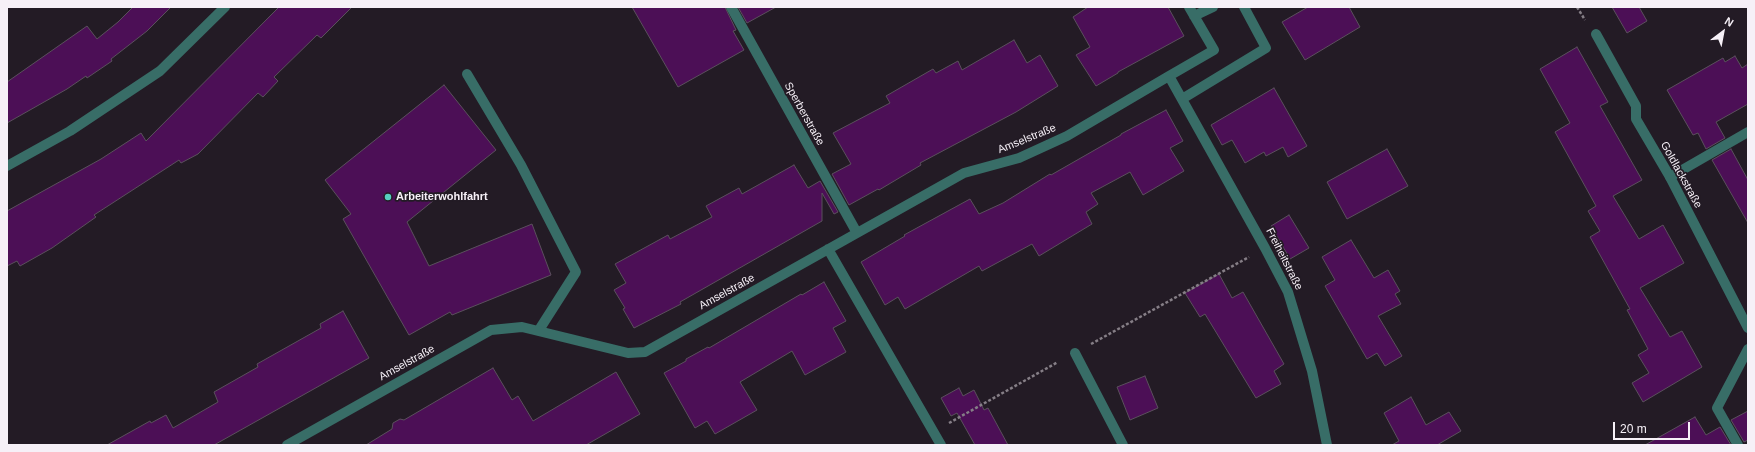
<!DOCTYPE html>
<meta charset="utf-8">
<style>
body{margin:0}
#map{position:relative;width:1755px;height:452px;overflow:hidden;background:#231b25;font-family:Helvetica,sans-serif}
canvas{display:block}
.frame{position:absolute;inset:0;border:8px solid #f6f0f7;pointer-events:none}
.north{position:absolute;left:1703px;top:12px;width:40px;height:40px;-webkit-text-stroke:3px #231b25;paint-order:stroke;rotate:32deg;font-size:11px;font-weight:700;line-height:16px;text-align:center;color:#f6f0f7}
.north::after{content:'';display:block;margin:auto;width:14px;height:18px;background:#f6f0f7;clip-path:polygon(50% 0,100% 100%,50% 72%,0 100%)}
.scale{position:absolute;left:1613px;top:422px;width:77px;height:18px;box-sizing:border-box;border:2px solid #f6f0f7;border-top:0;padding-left:5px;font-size:12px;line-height:14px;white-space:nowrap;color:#f6f0f7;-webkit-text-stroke:3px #231b25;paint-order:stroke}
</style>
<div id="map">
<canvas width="1755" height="452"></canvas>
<div class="frame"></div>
<div class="north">N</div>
<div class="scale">20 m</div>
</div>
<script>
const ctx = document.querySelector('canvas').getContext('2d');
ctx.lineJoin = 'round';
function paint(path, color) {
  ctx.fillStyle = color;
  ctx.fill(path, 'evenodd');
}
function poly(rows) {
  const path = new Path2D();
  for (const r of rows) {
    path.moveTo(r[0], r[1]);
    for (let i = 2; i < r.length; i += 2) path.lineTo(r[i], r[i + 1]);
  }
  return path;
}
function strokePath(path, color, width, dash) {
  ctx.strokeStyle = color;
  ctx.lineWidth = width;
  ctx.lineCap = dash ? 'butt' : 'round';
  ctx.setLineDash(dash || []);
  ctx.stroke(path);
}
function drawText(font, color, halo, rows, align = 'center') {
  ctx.font = font + ' Helvetica,sans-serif';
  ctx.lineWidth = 3.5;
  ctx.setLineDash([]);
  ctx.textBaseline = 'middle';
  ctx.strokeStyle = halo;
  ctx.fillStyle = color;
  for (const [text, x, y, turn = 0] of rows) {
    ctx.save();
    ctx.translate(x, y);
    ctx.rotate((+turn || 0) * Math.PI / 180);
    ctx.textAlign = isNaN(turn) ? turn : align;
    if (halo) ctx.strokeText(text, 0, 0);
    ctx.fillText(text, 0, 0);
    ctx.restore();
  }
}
const building = poly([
 [133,7,171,7,147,31,111,59,112,61,87,78,86,76,67,89,7,123,7,82,87,26,97,39,118,22,133,7],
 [279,7,352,7,321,38,317,35,274,77,278,81,263,97,258,93,198,154,181,163,179,160,94,215,96,217,52,248,20,266,17,261,7,266,7,211,101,159,141,133,146,141,279,7],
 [632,7,725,7,736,30,733,31,744,50,678,87,632,7],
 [738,7,776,7,747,23,738,7],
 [1088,7,1168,7,1184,36,1118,72,1118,73,1096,86,1076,55,1090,47,1073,17,1088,7],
 [1308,7,1349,7,1360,27,1305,60,1282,22,1308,7],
 [1612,7,1639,7,1647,21,1627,33,1612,7],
 [1014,40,1027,63,1040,55,1058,86,1016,112,920,163,921,165,879,190,878,189,849,205,832,174,851,164,833,133,890,103,886,96,933,69,936,73,958,61,962,70,1014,40],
 [1577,47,1608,102,1600,106,1642,180,1613,196,1639,239,1663,225,1684,263,1640,288,1670,337,1682,331,1702,367,1643,402,1632,383,1649,373,1638,355,1648,349,1627,310,1630,309,1590,237,1600,231,1588,211,1596,206,1555,132,1570,123,1540,69,1577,47],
 [1735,56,1742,68,1748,64,1748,104,1716,122,1725,138,1706,149,1698,133,1693,135,1667,90,1723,58,1725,62,1735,56],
 [444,85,496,150,407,222,429,266,532,224,551,275,452,315,450,312,409,335,343,219,351,214,325,180,444,85],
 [1274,88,1307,146,1288,157,1283,147,1266,156,1264,152,1245,163,1232,140,1222,145,1211,125,1274,88],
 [1166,110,1183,141,1170,148,1184,171,1143,195,1130,172,1091,193,1098,204,1086,212,1092,224,1039,256,1032,244,982,271,979,266,905,309,898,297,885,305,861,262,905,236,904,235,970,199,979,214,1003,203,1050,174,1051,175,1121,135,1121,134,1166,110],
 [1387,149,1408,186,1347,219,1327,182,1387,149],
 [1731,149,1748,180,1748,223,1712,160,1731,149],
 [794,165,808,188,820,181,838,212,834,214,822,193,822,221,680,302,681,304,634,328,623,309,625,308,614,290,626,283,615,264,668,235,670,239,712,217,706,206,739,188,742,194,794,165],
 [1289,215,1309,248,1290,259,1271,226,1289,215],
 [1351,240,1374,278,1388,270,1400,291,1395,294,1401,304,1378,316,1402,356,1385,366,1377,353,1367,359,1325,286,1335,280,1322,257,1351,240],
 [1219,274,1232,298,1243,292,1284,364,1274,371,1281,384,1256,398,1205,314,1200,317,1185,293,1219,274],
 [824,282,846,321,833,328,846,352,805,375,792,351,740,382,757,410,715,434,707,421,695,428,664,373,686,361,686,359,708,347,709,348,801,294,802,295,824,282],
 [343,311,369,358,214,445,107,445,150,421,151,423,166,415,173,428,218,402,214,392,258,367,257,364,321,328,320,324,343,311],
 [493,368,512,400,518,396,533,421,616,372,640,414,586,445,366,445,392,429,393,423,400,419,404,420,493,368],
 [1145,376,1158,408,1130,420,1117,387,1145,376],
 [959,388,963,396,974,390,984,410,988,408,1008,445,975,445,957,413,951,416,941,398,959,388],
 [1411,397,1426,425,1449,412,1461,431,1437,445,1392,445,1399,441,1384,413,1411,397],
 [1748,411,1748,440,1744,442,1731,420,1748,411],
 [1695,417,1706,435,1720,427,1731,445,1645,445,1695,417]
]);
paint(building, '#4c0f56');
strokePath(building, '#5b505d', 1);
strokePath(poly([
 [1577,7,1585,20],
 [1091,344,1249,257],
 [949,423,1058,362]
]), '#857e86', 2.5, [3, 2]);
strokePath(poly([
 [467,74,521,165,576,272,539,330],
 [1670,177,1748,132],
 [1075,353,1123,445]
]), '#386d67', 10);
strokePath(poly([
 [731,7,857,233],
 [1189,7,1214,50,1169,76,1265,248,1288,292,1312,371,1327,445],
 [1194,16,1213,7],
 [1596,34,1636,106,1636,119,1670,177,1748,328],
 [1182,99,1266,48,1244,7],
 [7,166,70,131,160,71,225,7],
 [828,249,941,445],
 [287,445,491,330,522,327,628,353,645,352,964,173,1019,158,1067,136,1169,76],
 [1738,445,1717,408,1748,349]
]), '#386d67', 10);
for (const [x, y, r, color] of [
 [388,197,4,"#57cec1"]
]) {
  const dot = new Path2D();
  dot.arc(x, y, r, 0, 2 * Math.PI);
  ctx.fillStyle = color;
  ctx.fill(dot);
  strokePath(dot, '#231b25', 1.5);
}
drawText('11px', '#f6f0f7', '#231b25', [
 ["Sperberstraße",804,114,61],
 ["Amselstraße",1027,139,-22],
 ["Goldlackstraße",1681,175,61],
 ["Freiheitstraße",1284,259,63],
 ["Amselstraße",727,292,-29],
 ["Amselstraße",407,363,-29]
]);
drawText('bold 11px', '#f6f0f7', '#231b25', [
 ["Arbeiterwohlfahrt",396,197]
], 'left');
</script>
